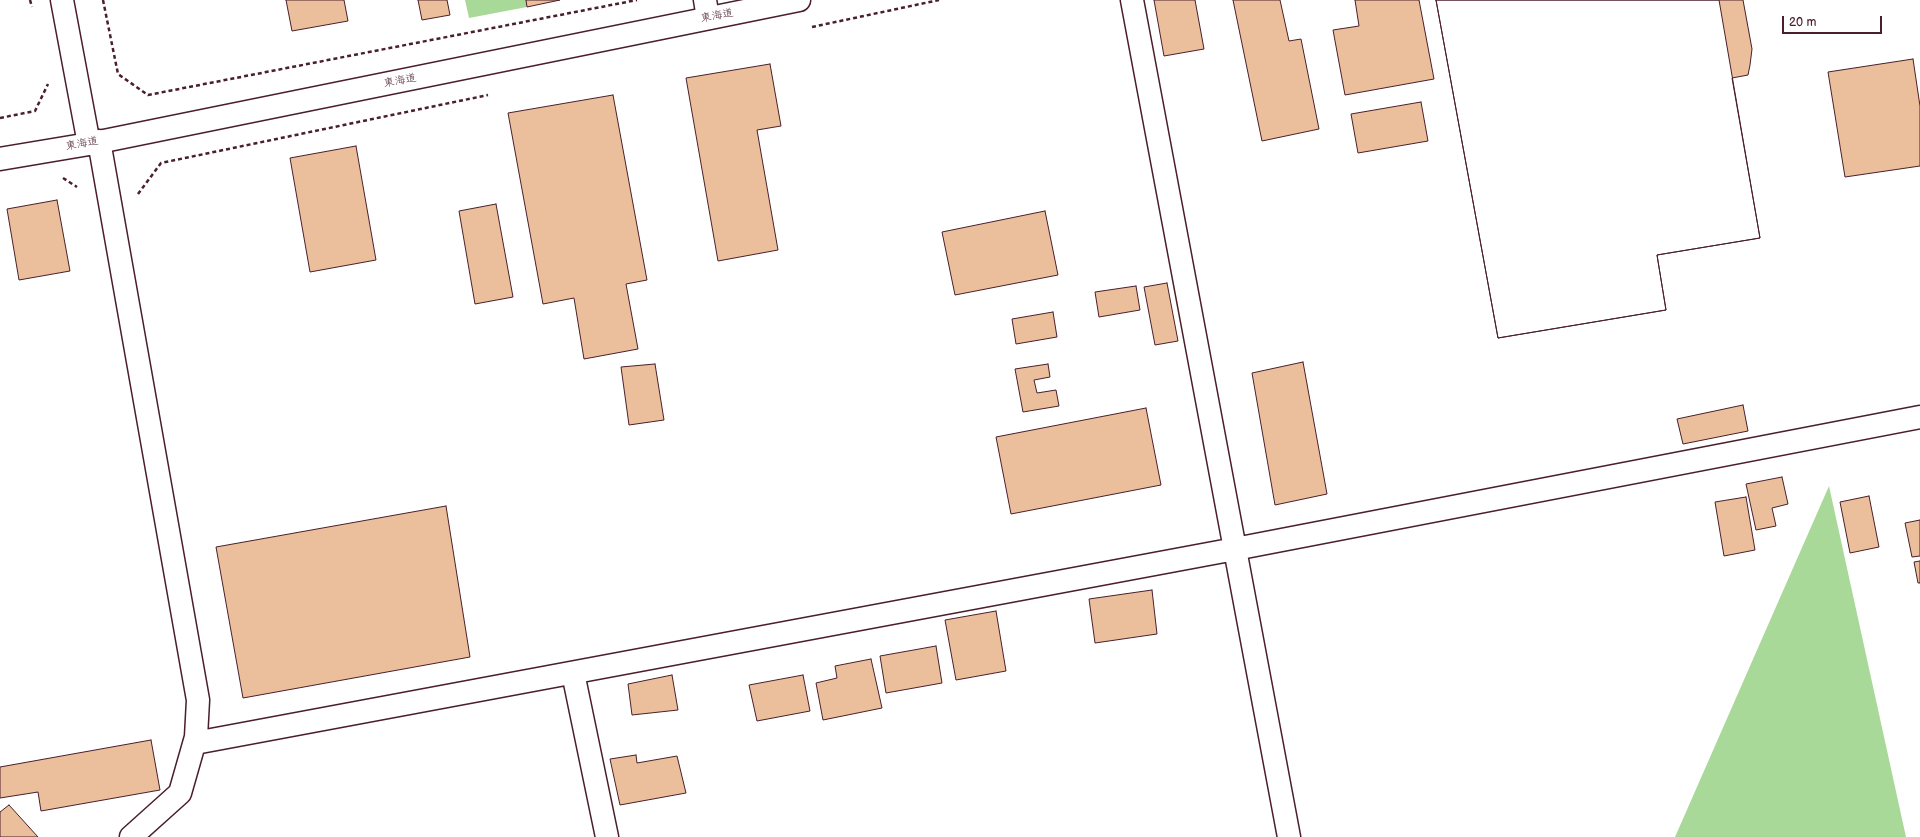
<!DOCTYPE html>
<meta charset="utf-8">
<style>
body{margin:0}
#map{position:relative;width:1920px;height:837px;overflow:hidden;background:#fff;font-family:"Balsamiq Sans",sans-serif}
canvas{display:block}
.scale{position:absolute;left:1782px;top:16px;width:100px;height:18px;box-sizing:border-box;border:2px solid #4a1f2b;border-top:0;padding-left:5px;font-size:12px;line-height:14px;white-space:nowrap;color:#4a1f2b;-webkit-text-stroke:3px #fff;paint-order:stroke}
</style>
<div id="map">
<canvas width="1920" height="837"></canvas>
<div class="scale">20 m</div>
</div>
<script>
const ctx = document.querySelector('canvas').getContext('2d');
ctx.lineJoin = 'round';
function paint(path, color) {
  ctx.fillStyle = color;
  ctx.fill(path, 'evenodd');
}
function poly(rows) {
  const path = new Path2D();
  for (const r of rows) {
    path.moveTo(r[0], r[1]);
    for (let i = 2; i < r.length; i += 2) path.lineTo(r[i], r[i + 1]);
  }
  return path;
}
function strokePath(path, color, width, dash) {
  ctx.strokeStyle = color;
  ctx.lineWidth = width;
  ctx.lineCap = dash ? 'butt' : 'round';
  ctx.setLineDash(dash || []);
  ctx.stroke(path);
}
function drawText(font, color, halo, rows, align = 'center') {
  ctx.font = font + ' "Balsamiq Sans","Klee One",sans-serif';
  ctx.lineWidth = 3;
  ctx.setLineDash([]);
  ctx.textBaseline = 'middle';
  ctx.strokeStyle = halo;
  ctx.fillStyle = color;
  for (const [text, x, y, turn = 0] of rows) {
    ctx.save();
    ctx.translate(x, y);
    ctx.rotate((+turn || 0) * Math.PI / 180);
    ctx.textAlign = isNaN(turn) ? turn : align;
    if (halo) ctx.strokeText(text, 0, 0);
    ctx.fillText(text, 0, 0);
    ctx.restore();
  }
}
paint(poly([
 [465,0,526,0,527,7,469,18],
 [1829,486,1906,837,1675,837]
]), '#a9d999');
const building = poly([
 [286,0,344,0,348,21,292,31,286,0],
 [418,0,447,0,450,15,422,20,418,0],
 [526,0,560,0,527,7,526,0],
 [1154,0,1195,0,1204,49,1164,56,1154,0],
 [1233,0,1280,0,1289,41,1301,39,1319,129,1262,141,1233,0],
 [1355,0,1419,0,1434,79,1345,95,1333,30,1359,26,1355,0],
 [1436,0,1743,0,1752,49,1750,65,1748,75,1732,78,1760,238,1657,255,1666,310,1498,338,1436,0],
 [1436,0,1719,0,1760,238,1657,255,1666,310,1498,338,1436,0],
 [1913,59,1920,106,1920,166,1845,177,1828,72,1913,59],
 [770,64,781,126,757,130,778,250,718,261,686,78,770,64],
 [613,95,647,280,626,284,638,349,584,359,574,298,543,304,508,113,613,95],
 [1421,102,1428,141,1358,153,1351,114,1421,102],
 [356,146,376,260,310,272,290,158,356,146],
 [57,200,70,271,19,280,7,209,57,200],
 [496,204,513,297,475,304,459,211,496,204],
 [1045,211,1058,275,955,295,942,232,1045,211],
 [1167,283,1178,341,1155,345,1144,287,1167,283],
 [1136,286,1140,310,1099,317,1095,292,1136,286],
 [1053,312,1057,337,1016,344,1012,319,1053,312],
 [1303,362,1327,494,1275,505,1252,373,1303,362],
 [655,364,664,420,629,425,621,367,655,364],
 [1048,364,1050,377,1034,380,1037,393,1056,390,1059,406,1023,412,1015,369,1048,364],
 [1743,405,1748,431,1683,444,1677,419,1743,405],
 [1146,408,1161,485,1011,514,996,437,1146,408],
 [1782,477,1788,504,1772,508,1776,526,1756,530,1746,484,1782,477],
 [1869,496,1879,547,1850,553,1840,502,1869,496],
 [1746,497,1755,550,1724,556,1715,502,1746,497],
 [446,506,470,657,243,698,216,547,446,506],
 [1920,520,1920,556,1912,557,1905,523,1920,520],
 [1920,561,1920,583,1918,583,1914,562,1920,561],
 [1152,590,1157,634,1095,643,1089,599,1152,590],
 [996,611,1006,671,956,680,945,620,996,611],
 [936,646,942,683,886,693,880,656,936,646],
 [871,659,882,708,823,720,816,683,837,678,835,666,871,659],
 [672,675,678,710,632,715,628,684,672,675],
 [803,675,810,711,757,721,749,685,803,675],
 [151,740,160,790,41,811,38,792,0,798,0,767,151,740],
 [636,755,637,763,677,756,686,793,620,805,610,759,636,755],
 [9,805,38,837,0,837,0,812,9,805]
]);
paint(building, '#ebbf9b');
strokePath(building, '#4a1f2b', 1);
const minor = poly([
 [62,0,89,144],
 [705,0,708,18],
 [1132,0,1289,837],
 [99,141,198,700,196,737,180,793,131,837],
 [573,673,607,837],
 [195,743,1235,549,1920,417]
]);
const major = poly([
 [0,159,89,144,799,0]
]);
strokePath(minor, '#4a1f2b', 25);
strokePath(major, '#4a1f2b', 25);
strokePath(poly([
 [30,0,32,7],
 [103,0,118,74,148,95,637,0],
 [812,27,939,0],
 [0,118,35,111,48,84],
 [63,178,77,187],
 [138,194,161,163,488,95]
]), '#4a1f2b', 2.5, [4, 3]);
strokePath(minor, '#fff', 22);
strokePath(major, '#fff', 22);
drawText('11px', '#4a1f2b', '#fff', [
 ["東海道",717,16,-11],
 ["東海道",400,81,-11],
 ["東海道",82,144,-11]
]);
</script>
